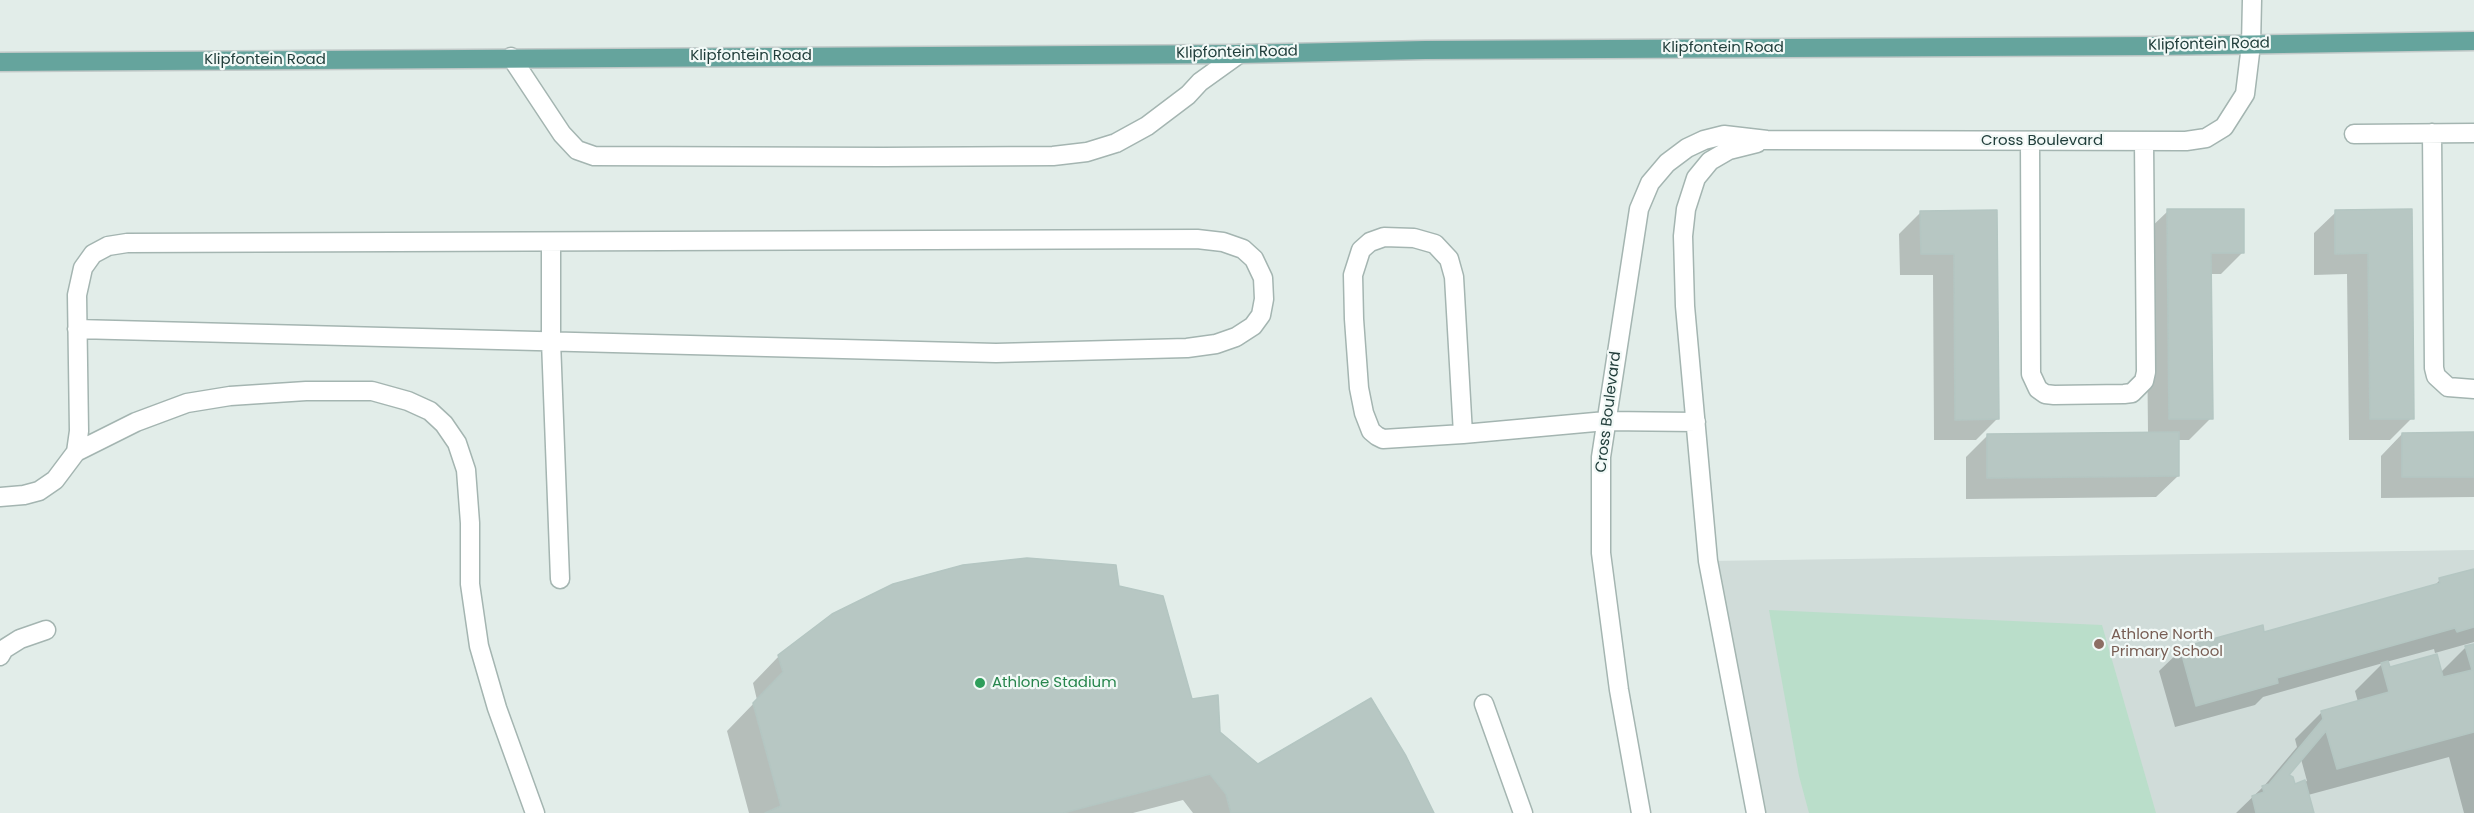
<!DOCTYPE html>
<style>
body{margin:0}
canvas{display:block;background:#e2ede9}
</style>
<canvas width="2474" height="813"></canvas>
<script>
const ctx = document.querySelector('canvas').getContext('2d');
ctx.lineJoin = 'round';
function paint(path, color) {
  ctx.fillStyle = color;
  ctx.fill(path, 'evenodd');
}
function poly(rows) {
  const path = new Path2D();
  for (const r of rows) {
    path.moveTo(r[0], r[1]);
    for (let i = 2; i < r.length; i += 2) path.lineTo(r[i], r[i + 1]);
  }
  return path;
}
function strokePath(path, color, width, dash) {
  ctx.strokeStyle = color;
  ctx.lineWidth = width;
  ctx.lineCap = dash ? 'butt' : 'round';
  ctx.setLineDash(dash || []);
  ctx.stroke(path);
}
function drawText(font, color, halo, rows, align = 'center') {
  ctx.font = font + ' Poppins,sans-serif';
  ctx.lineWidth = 4.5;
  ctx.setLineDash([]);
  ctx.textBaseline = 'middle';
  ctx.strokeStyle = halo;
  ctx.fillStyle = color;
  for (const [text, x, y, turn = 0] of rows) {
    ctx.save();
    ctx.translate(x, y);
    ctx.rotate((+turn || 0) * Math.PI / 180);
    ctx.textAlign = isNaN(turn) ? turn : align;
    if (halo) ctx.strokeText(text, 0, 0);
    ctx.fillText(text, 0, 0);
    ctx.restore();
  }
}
paint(poly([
 [2474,550,2474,813,1756,813,1708,561]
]), '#d0dcd9');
paint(poly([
 [1769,610,2102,625,2156,813,1809,813,1799,776]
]), '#badeca');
paint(poly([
 [1996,211,1997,419,1976,440,1934,440,1933,275,1900,275,1899,234,1921,212],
 [2168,211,2243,252,2221,274,2210,274,2211,418,2189,440,2177,440,2178,476,2156,497,1966,499,1966,457,1988,435,2148,434,2146,232],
 [2410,211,2412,418,2390,440,2349,440,2347,274,2314,275,2314,233,2336,212],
 [2402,434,2474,434,2474,497,2381,498,2381,456],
 [2474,571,2474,642,2435,653,2434,649,2386,662,2389,669,2440,673,2466,647,2474,645,2474,813,2464,813,2449,757,2308,795,2313,813,2236,813,2264,786,2297,747,2295,739,2322,712,2358,702,2355,691,2383,663,2263,697,2255,705,2175,727,2159,671,2181,650,2263,633,2434,586,2440,580],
 [2301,759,2307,781,2294,786,2287,775],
 [1117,588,1191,700,1219,733,1258,766,1432,813,1193,813,1183,800,1133,813,749,813,727,731,757,700,753,683,779,656]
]), '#0003');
const building = poly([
 [2167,209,2244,209,2244,253,2211,253,2213,419,2169,419,2167,209],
 [2412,209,2414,419,2370,419,2368,253,2335,254,2335,210,2412,209],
 [1997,210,1999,419,1955,420,1954,254,1921,254,1920,211,1997,210],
 [2179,432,2179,476,1987,478,1987,434,2179,432],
 [2474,432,2474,477,2402,477,2402,433,2474,432],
 [1027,558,1116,565,1119,586,1163,596,1192,699,1218,695,1220,732,1258,764,1371,698,1406,756,1434,813,1231,813,1226,794,1210,774,1063,813,765,813,781,806,753,703,783,672,778,655,832,614,893,584,963,565,1027,558],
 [2474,569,2474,627,2457,632,2455,628,2277,678,2278,683,2196,706,2180,648,2263,625,2264,632,2440,583,2439,578,2474,569],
 [2474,644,2474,732,2337,769,2326,731,2289,775,2293,777,2295,784,2305,780,2314,813,2256,813,2252,796,2264,792,2262,786,2269,784,2323,719,2321,711,2389,692,2381,663,2388,661,2390,667,2437,654,2443,677,2472,670,2465,646,2474,644]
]);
paint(building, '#b7c7c3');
strokePath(building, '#b4c6c2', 1.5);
const minor = poly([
 [511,57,562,134,577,150,594,156,883,157,1053,156,1087,152,1116,143,1147,126,1188,95,1200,82,1239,54],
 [2432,133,2434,368,2436,376,2448,387,2474,389],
 [2354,134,2474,133],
 [2030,141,2031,374,2038,389,2045,394,2054,395,2124,394,2132,393,2144,381,2146,372,2144,141,2146,141],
 [551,242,551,341,560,579],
 [1463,434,1454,277,1449,259,1435,244,1414,238,1384,237,1370,242,1361,250,1353,275,1354,319,1359,388,1364,413,1371,431,1377,436,1383,439,1463,434,1606,421,1696,422],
 [76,452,136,422,187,403,230,396,306,391,372,391,408,401,430,411,444,424,457,443,466,470,470,523,470,584,479,646,497,708,535,813],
 [0,497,24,495,39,491,55,480,76,452,79,431,77,295,83,268,93,254,108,246,127,243,1197,239,1223,242,1243,249,1254,259,1263,278,1264,299,1261,315,1253,326,1236,337,1216,344,1187,348,996,353,77,329],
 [0,656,4,649,20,639,46,630],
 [1484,704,1523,813],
 [1641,813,1619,690,1601,553,1601,457,1639,209,1650,183,1667,163,1687,148,1704,140,1724,135,1767,140,2186,141,2206,138,2224,127,2245,94,2251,45,2252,0],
 [1756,813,1708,561,1685,306,1683,236,1686,209,1696,178,1710,161,1729,150,1757,143]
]);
const major = poly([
 [0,62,1239,54,1425,50,2155,46,2474,41]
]);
strokePath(minor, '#a4b5b1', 21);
strokePath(major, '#c1c9c8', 21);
strokePath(minor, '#fff', 18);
strokePath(major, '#65a49d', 18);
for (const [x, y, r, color] of [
 [2099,644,6,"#8d6e63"],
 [980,683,6,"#2e9e5b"]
]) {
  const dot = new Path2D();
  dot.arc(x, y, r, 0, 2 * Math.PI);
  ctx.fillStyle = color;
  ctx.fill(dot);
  strokePath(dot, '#f2f9f7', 2);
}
drawText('15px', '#213e3b', '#f2f9f7', [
 ["Klipfontein Road",2209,45,-1],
 ["Klipfontein Road",1723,48],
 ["Klipfontein Road",1237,53,-1],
 ["Klipfontein Road",751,56],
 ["Klipfontein Road",265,60],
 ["Cross Boulevard",2042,141],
 ["Cross Boulevard",1609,412,-83]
]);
drawText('15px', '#785e54', '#f2f9f7', [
 ["Athlone North",2111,635],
 ["Primary School",2111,652]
], 'left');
drawText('15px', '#27864d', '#f2f9f7', [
 ["Athlone Stadium",992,683]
], 'left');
</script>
